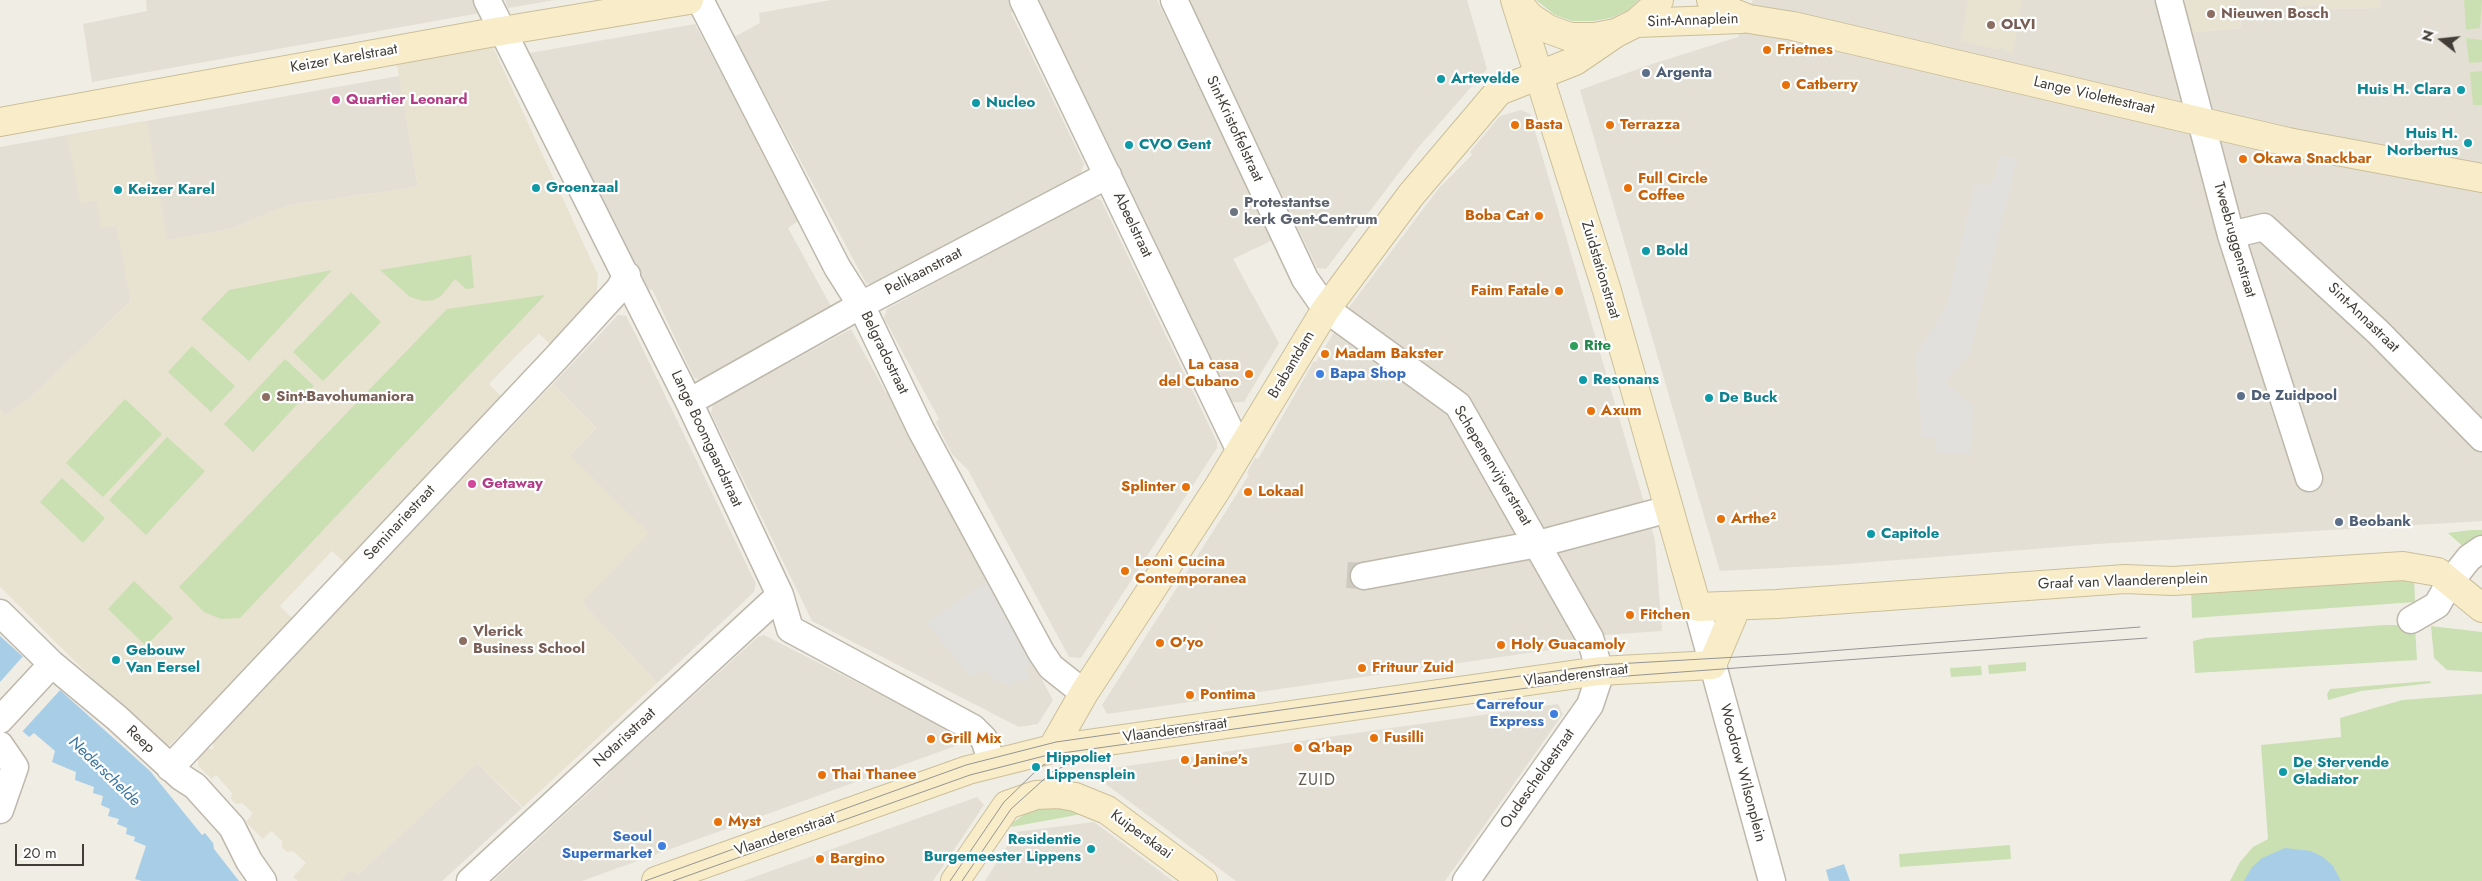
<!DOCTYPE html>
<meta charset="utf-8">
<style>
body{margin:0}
#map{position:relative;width:2482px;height:881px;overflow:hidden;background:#f0ede5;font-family:Jost,sans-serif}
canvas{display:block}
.north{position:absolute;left:2417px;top:15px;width:50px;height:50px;-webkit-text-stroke:4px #fff;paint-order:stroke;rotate:286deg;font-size:14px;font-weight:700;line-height:20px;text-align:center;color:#423d36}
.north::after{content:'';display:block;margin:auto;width:18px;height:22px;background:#423d36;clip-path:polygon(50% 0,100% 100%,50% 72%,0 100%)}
.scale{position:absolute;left:15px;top:844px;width:69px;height:22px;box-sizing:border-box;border:2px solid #423d36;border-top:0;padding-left:6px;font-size:15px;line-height:18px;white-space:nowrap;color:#423d36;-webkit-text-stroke:4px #fff;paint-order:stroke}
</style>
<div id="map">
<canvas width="2482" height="881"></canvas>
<div class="north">N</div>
<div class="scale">20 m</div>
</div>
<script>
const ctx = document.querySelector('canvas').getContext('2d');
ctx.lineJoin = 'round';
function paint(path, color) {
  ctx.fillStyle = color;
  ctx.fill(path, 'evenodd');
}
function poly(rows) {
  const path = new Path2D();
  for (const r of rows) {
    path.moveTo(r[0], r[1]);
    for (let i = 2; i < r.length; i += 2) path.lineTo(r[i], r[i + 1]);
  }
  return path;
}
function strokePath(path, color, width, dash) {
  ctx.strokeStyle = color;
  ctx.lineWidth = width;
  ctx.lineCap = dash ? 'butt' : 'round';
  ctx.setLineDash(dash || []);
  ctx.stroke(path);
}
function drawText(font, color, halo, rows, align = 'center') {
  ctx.font = font + ' Jost,sans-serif';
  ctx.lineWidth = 4.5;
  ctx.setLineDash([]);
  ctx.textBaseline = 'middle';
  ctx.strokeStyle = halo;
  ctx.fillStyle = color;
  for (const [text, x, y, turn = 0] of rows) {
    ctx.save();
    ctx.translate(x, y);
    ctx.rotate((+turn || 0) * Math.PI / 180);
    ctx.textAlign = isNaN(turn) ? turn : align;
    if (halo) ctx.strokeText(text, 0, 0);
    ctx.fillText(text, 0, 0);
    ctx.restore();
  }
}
paint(poly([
 [146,0,475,0,480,13,92,82,83,24,147,11],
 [505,0,555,0,508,8],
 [831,0,1008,0,1014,12,1011,13,1084,164,1081,173,874,285,866,283,734,37,760,23,759,13],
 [1039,0,1157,0,1273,240,1233,259,1279,343,1244,402,1232,402],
 [1188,0,1467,0,1487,69,1417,149,1326,269,1317,268],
 [1753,0,2155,0,2165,38,2187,33,2241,28,2239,0,2296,0,2296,6,2326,4,2326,9,2380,8,2380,0,2482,0,2482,521,2097,544,1835,565,1720,571,1580,90,1649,65,1738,37],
 [695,24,799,216,797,222,788,228,832,308,701,380,694,378,652,289,649,291,631,263,530,53],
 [399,76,418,187,289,205,230,229,121,248,131,301,32,396,5,416,0,409,0,147],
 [1521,110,1530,114,1655,540,1662,631,1605,635,1570,647,1107,714,1102,705,1249,475,1247,473,1255,458,1258,459,1314,361,1316,362,1333,334,1348,315,1347,310,1439,188,1472,155,1470,152,1500,116],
 [1092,197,1101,200,1217,442,1217,448,1081,658,1069,657,968,470,952,454,936,422,939,419,884,318,887,309],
 [618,315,626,316,636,335,756,584,754,592,657,683,582,603,570,455,596,428,553,384],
 [851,329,886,393,889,393,937,487,1053,700,1038,724,1019,727,812,621,711,413,713,404],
 [764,635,958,734,958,745,582,881,493,881,611,772,610,770,652,734,651,732,669,715,671,716,758,637],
 [1558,704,1563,714,1445,881,1236,881,1103,782,1106,769],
 [477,763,522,808,442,881,339,881,351,869,358,875],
 [977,797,984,805,933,881,743,881],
 [1094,822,1173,881,985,881,1016,832]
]), '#e4dfd4');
paint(poly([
 [1968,0,2022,0,2013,55,2003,48,2000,47,1999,50,1961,41],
 [2179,0,2239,0,2241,28,2187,33],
 [2296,0,2380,0,2381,8,2326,9,2325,4,2296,6],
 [493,47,598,275,596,298,551,345,539,334,519,353,489,384,503,398,347,565,332,551,280,606,295,621,170,745,167,745,105,691,0,587,0,409,5,416,32,396,131,301,116,226,101,228,96,201,80,203,67,135,147,121,167,240,230,229,289,205,418,187,397,65],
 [553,384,596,428,570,455,649,533,582,603,657,683,523,807,477,763,358,875,351,870,339,881,298,881,293,877,306,863,293,851,287,852,282,847,282,841,271,831,263,839,246,822,253,813,242,803,236,804,231,799,232,793,216,775,212,779,198,766,198,758,206,749,213,749,214,740]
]), '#e8e2d1');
paint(poly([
 [1536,0,1639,0,1628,10,1611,18,1593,21,1572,21,1555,15],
 [2464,0,2482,0,2480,28,2466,30],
 [2466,38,2482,40,2482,62,2469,63],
 [2482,71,2482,105,2473,105,2470,72],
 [471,255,474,288,466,289,455,279,441,296,434,300,423,301,410,297,380,270],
 [332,270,249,361,201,319,229,290],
 [351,292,381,322,323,381,293,352],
 [545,295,240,618,221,619,204,612,179,587,447,309],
 [192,346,235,386,211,412,168,372],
 [285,359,314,386,253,452,224,424],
 [125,399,162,434,103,497,66,463],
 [167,437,205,471,146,535,109,500],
 [62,478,105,518,83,543,40,502],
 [2471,530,2482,530,2482,542,2467,550,2448,533],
 [2414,576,2415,602,2192,618,2191,591],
 [134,581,173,618,146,646,108,609],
 [2385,625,2415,625,2417,660,2195,673,2193,641,2205,638],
 [2431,626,2482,632,2482,672,2447,670,2434,658],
 [2026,662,2026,671,1989,674,1988,665],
 [1981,666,1982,675,1951,677,1950,668],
 [2429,681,2432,683,2361,691,2328,700,2327,694,2330,689],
 [2482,694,2482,881,2230,881,2240,862,2253,847,2268,839,2261,745,2341,737,2340,718,2402,700],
 [1058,804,1082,814,1011,827,1012,823,1031,810],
 [2010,845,2011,859,1900,867,1899,854]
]), '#cbe0b2');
paint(poly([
 [2000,155,2017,159,1970,354,1945,382,1970,404,1973,404,1972,453,1936,454,1935,437,1922,437,1915,355,1946,308,1975,183,1987,186,1995,176],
 [988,581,1032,662,1024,668,1029,677,1026,682,1016,679,1010,686,998,680,996,682,984,669,971,677,926,623]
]), '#e2e0dd');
paint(poly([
 [0,636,150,771,202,835,205,833,213,843,214,849,239,881,142,881,135,879,146,846,134,841,135,837,126,834,127,828,117,824,119,819,108,816,110,809,101,805,103,796,93,793,94,787,75,780,76,772,52,762,55,751,34,733,29,737,0,711],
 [2285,848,2311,851,2323,857,2333,866,2341,881,2244,881,2252,867,2262,858],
 [1844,864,1850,881,1829,881,1826,870]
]), '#a8cde7');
paint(poly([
 [25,654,62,688,21,733,0,714,0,682]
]), '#f0ede5');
strokePath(poly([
 [1347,575,1364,576,1366,591]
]), '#cdcac2', 26, [26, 13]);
const street = poly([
 [487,0,689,402,780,595,790,629,973,728,984,739,992,763],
 [700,0,837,267,861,305,921,430,1041,652,1051,667,1084,693],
 [1023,0,1240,451],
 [1174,0,1305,279,1326,309,1458,405,1590,638,1598,665,1599,678,1590,705,1466,881],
 [2169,0,2231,235,2309,478],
 [2231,235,2264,227,2378,332,2482,438],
 [689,402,861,305,1108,175],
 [1364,576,1538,544,1669,509],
 [1697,607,1772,881],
 [0,613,52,664,117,718,181,777,195,786,232,827,249,861,263,881],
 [2411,620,2437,605,2450,582,2469,558,2482,549],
 [0,720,52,664],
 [0,745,15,767,0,810],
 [170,768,556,358,619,289,627,275],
 [470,881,780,595]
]);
const secondary = poly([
 [1515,0,1607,291,1697,607,1777,604,2125,579,2173,581,2403,566,2438,572,2482,608],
 [1711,0,1721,8,1749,19,1793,26,2288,142,2482,178],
 [1517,2,1530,17,1548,29,1570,37,1594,37,1616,33,1636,23,1653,8,1659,0],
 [1636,23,1742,19],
 [0,122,484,34,689,0],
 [1052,749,1084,693,1217,489,1326,309,1411,195,1499,91,1575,61,1616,33],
 [656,881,968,770,1052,749,1599,671,1712,665,1737,606],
 [955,881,1007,805,1036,795,1059,794,1075,797,1107,810,1203,881]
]);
strokePath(street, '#beb8ac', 29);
strokePath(secondary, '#cbbf9a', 30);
strokePath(street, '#fff', 26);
strokePath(secondary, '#f8edc8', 28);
strokePath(poly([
 [645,881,966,765,1056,742,1598,665,1790,654,2140,627],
 [673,881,970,775,1048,755,1599,678,2147,638],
 [950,881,1004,802,1039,768,1059,755],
 [962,881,1011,809,1052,772,1093,752]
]), '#949494', 1);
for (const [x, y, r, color] of [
 [2211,14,5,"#8d6e63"],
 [1991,25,5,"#8d6e63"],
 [1767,50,5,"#e8710a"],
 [1646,73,5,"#5c6f8a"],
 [1441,79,5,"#0f9aa8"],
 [1786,85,5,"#e8710a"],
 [2461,90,5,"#0f9aa8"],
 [336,100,5,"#d1479c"],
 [976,103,5,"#0f9aa8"],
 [1515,125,5,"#e8710a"],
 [1610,125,5,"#e8710a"],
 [2468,143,5,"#0f9aa8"],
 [1129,145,5,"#0f9aa8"],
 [2243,159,5,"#e8710a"],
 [536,188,5,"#0f9aa8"],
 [1628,188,5,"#e8710a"],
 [118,190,5,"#0f9aa8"],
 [1234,212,5,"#6b7280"],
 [1539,216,5,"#e8710a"],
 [1646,251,5,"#0f9aa8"],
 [1559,291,5,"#e8710a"],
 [1574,346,5,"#2e9e5b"],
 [1325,354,5,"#e8710a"],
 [1249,374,5,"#e8710a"],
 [1320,374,5,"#3f7fe0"],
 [1583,380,5,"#0f9aa8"],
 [2241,396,5,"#5c6f8a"],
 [266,397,5,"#8d6e63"],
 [1709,398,5,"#0f9aa8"],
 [1591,411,5,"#e8710a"],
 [472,484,5,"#d1479c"],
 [1186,487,5,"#e8710a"],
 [1248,492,5,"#e8710a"],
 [1721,519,5,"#e8710a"],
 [2339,522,5,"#5c6f8a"],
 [1871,534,5,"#0f9aa8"],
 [1125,571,5,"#e8710a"],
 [1630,615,5,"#e8710a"],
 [463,641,5,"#8d6e63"],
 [1160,643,5,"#e8710a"],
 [1501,645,5,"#e8710a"],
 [116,660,5,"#0f9aa8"],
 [1362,668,5,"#e8710a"],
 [1190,695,5,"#e8710a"],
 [1554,714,5,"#3f7fe0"],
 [1374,738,5,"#e8710a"],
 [931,739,5,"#e8710a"],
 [1298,748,5,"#e8710a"],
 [1185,760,5,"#e8710a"],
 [1036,767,5,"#0f9aa8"],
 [2283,772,5,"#0f9aa8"],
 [822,775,5,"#e8710a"],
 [718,822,5,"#e8710a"],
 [662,846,5,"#3f7fe0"],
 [1091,849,5,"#0f9aa8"],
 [820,859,5,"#e8710a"]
]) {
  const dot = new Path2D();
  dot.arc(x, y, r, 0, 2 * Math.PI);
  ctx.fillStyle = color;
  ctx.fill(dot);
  strokePath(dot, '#fff', 2);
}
drawText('bold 15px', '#785e54', '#fff', [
 ["Nieuwen Bosch",2221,14],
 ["OLVI",2001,25],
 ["Sint-Bavohumaniora",276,397],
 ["Vlerick",473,632],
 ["Business School",473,649]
], 'left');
drawText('15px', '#423d36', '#fff', [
 ["Sint-Annaplein",1693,21,-2],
 ["Keizer Karelstraat",344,59,-10],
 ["Lange Violettestraat",2094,96,13],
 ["Sint-Kristoffelstraat",1234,129,65],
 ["Abeelstraat",1132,225,64],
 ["Tweebruggenstraat",2234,240,74],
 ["Zuidstationstraat",1600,270,73],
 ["Pelikaanstraat",924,272,-28],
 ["Sint-Annastraat",2363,318,44],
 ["Belgradostraat",884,353,64],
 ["Brabantdam",1292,365,-59],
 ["Lange Boomgaardstraat",706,439,65],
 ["Schepenenvijverstraat",1492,466,59],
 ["Seminariestraat",400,523,-47],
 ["Graaf van Vlaanderenplein",2123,582,-2],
 ["Vlaanderenstraat",1576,676,-7],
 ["Vlaanderenstraat",1175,731,-8],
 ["Notarisstraat",625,738,-43],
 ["Reep",140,740,43],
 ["Woodrow Wilsonplein",1742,773,75],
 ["Oudescheldestraat",1538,779,-55],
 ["Vlaanderenstraat",785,835,-19],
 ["Kuiperskaai",1141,835,36]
]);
drawText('bold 15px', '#c56008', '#fff', [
 ["Frietnes",1777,50],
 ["Catberry",1796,85],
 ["Basta",1525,125],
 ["Terrazza",1620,125],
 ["Okawa Snackbar",2253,159],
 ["Full Circle",1638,179],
 ["Coffee",1638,196],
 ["Boba Cat",1529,216,"right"],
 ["Faim Fatale",1549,291,"right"],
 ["Madam Bakster",1335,354],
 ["La casa",1239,365,"right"],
 ["del Cubano",1239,382,"right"],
 ["Axum",1601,411],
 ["Splinter",1176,487,"right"],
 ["Lokaal",1258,492],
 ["Arthe²",1731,519],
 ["Leonì Cucina",1135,562],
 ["Contemporanea",1135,579],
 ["Fitchen",1640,615],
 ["O'yo",1170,643],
 ["Holy Guacamoly",1511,645],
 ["Frituur Zuid",1372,668],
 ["Pontima",1200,695],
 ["Fusilli",1384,738],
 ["Grill Mix",941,739],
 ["Q'bap",1308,748],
 ["Janine's",1195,760],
 ["Thai Thanee",832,775],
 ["Myst",728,822],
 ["Bargino",830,859]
], 'left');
drawText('bold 15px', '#4e5e75', '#fff', [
 ["Argenta",1656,73],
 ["De Zuidpool",2251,396],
 ["Beobank",2349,522]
], 'left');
drawText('bold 15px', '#0d838f', '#fff', [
 ["Artevelde",1451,79],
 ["Huis H. Clara",2451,90,"right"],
 ["Nucleo",986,103],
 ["Huis H.",2458,134,"right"],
 ["Norbertus",2458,151,"right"],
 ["CVO Gent",1139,145],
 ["Groenzaal",546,188],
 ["Keizer Karel",128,190],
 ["Bold",1656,251],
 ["Resonans",1593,380],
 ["De Buck",1719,398],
 ["Capitole",1881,534],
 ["Gebouw",126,651],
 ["Van Eersel",126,668],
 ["Hippoliet",1046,758],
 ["Lippensplein",1046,775],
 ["De Stervende",2293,763],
 ["Gladiator",2293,780],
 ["Residentie",1081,840,"right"],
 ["Burgemeester Lippens",1081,857,"right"]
], 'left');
drawText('bold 15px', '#b23c85', '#fff', [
 ["Quartier Leonard",346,100],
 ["Getaway",482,484]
], 'left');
drawText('bold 15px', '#5b616d', '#fff', [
 ["Protestantse",1244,203],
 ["kerk Gent-Centrum",1244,220]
], 'left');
drawText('bold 15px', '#27864d', '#fff', [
 ["Rite",1584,346]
], 'left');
drawText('bold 15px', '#366cbe', '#fff', [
 ["Bapa Shop",1330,374,"left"],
 ["Carrefour",1544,705],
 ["Express",1544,722],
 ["Seoul",652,837],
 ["Supermarket",652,854]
], 'right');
drawText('italic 16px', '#3c75a1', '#fff', [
 ["Nederschelde",104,772,44]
]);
ctx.letterSpacing = '1px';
drawText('16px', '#645b4e', '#fff', [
 ["ZUID",1317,781]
]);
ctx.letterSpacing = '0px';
</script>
